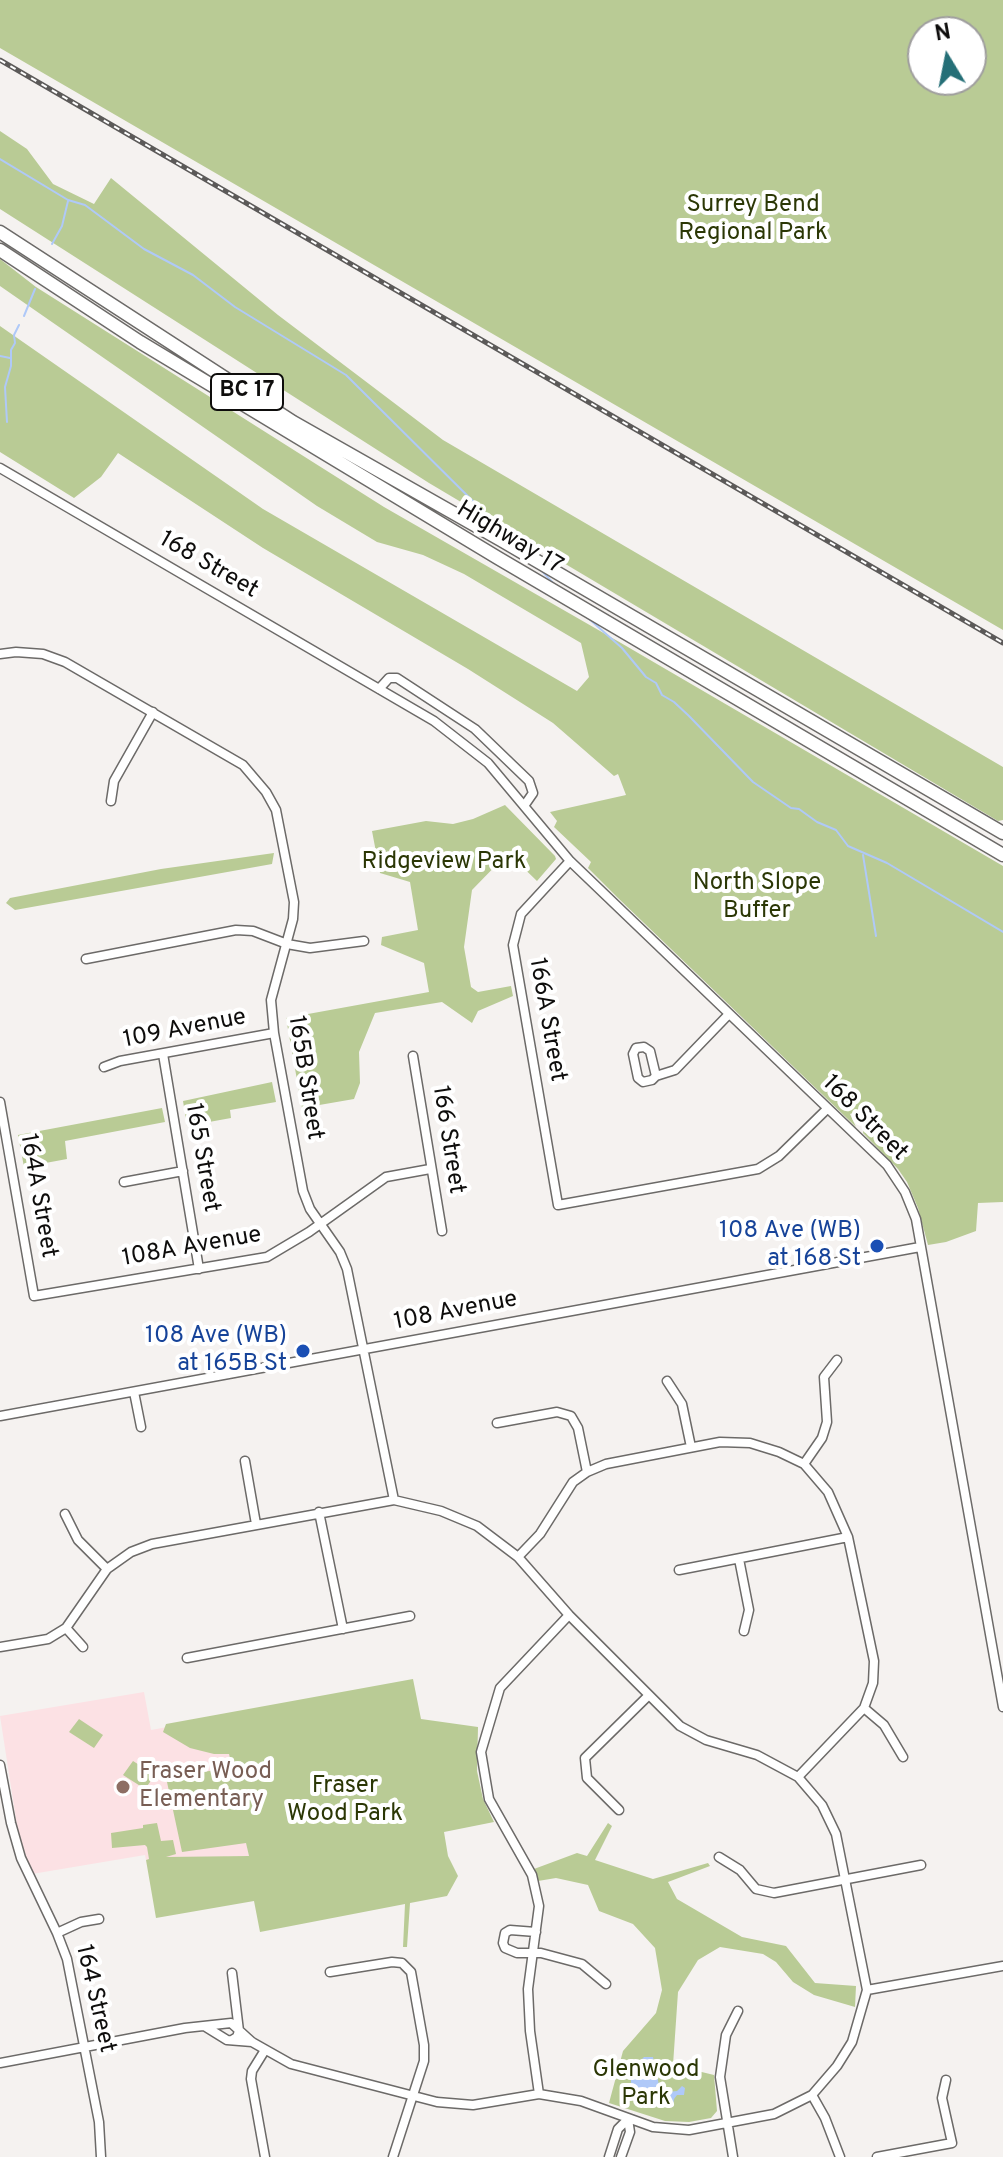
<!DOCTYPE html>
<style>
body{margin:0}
#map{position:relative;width:1003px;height:2157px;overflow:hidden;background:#f5f2f0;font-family:Overpass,sans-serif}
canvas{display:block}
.north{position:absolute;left:907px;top:16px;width:80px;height:80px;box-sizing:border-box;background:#fff;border:2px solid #9f9e9e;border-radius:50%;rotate:350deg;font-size:22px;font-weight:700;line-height:32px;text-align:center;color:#0e0d0c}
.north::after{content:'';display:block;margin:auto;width:28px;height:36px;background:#256f77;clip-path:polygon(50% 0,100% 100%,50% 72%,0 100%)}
</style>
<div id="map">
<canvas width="1003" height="2157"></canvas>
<div class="north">N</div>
</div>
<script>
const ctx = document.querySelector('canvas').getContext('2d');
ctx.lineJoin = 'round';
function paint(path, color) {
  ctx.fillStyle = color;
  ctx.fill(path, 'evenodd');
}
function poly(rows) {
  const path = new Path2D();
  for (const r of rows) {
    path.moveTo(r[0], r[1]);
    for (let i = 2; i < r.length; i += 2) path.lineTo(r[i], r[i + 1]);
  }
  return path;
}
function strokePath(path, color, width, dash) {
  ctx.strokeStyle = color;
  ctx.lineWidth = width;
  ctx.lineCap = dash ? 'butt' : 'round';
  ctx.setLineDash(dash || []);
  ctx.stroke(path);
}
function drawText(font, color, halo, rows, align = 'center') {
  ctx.font = font + ' Overpass,sans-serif';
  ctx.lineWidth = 8;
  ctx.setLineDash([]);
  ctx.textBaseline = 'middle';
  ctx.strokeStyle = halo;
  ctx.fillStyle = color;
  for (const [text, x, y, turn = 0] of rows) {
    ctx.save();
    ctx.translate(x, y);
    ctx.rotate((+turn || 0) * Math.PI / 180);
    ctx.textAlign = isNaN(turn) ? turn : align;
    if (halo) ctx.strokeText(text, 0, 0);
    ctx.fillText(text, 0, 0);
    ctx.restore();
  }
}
paint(poly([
 [144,1692,151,1730,222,1717,249,1856,146,1860,145,1855,32,1874,18,1832,0,1716]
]), '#fce1e4');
paint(poly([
 [0,0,1003,0,1003,630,0,48],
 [971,32,971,80,923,80,923,32],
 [0,131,27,149,53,184,94,204,111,178,278,315,443,440,1003,767,1003,820,998,821,429,483,0,209],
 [0,259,36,287,384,507,621,643,1003,866,1003,1202,978,1203,976,1231,946,1242,928,1245,918,1208,907,1182,898,1169,863,1133,864,1123,853,1113,850,1114,856,1127,854,1125,618,898,588,868,591,862,554,827,557,821,550,812,626,795,618,774,614,776,553,723,468,669,263,548,118,453,101,477,74,498,0,452,0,326,263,509,577,691,589,677,581,643,464,574,423,555,377,542,317,506,0,286],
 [505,805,555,856,556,859,537,881,508,853,472,890,464,947,471,987,478,992,511,986,513,996,478,1011,472,1023,442,1002,375,1013,359,1052,360,1083,354,1099,302,1108,286,1018,429,992,424,963,381,945,382,937,418,930,410,882,380,873,372,831,426,821,453,824,473,819],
 [274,853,272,864,15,910,6,903,10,898,161,869],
 [272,1082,276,1102,230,1110,231,1118,187,1126,183,1101],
 [162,1108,165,1122,65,1141,67,1159,24,1167,18,1135],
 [413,1679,421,1719,478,1727,477,1771,483,1799,494,1822,444,1832,448,1856,458,1876,447,1896,410,1903,407,1947,403,1947,405,1904,260,1932,254,1901,156,1918,146,1860,149,1859,147,1847,145,1845,112,1848,111,1833,143,1828,143,1825,157,1823,161,1841,173,1840,176,1854,166,1857,249,1856,246,1843,182,1852,167,1782,169,1778,232,1767,229,1754,214,1754,190,1748,163,1732,166,1724],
 [79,1719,103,1735,94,1748,69,1732],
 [133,1761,155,1775,145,1789,123,1775],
 [608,1823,612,1826,595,1860,653,1879,708,1863,710,1866,668,1882,677,1899,742,1937,786,1946,815,1983,856,1986,855,2007,814,1995,793,1982,776,1962,763,1954,720,1947,698,1960,678,1992,673,2065,714,2075,717,2111,711,2118,689,2122,665,2121,609,2103,623,2051,656,2013,662,1990,655,1948,633,1924,599,1911,588,1885,556,1878,538,1881,534,1869,577,1853,587,1856]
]), '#b9cb95');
paint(poly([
 [644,2057,653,2057,659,2085,668,2092,677,2091,682,2086,685,2088,684,2095,677,2095,674,2099,673,2107,648,2106,638,2101,631,2091,631,2077,636,2065]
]), '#afc9f8');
strokePath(poly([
 [0,159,68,200,85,205,144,249,193,275,235,307,346,375,511,539],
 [52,244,62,226,68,201],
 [24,316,35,289],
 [0,356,10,358],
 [7,422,5,387,11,366,11,350,15,343,14,335,19,325],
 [540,569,555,585],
 [588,618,622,648,646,677,656,683,662,695,674,702,689,716,753,782,791,808,799,809,817,822,836,830,848,846,887,863,1003,932],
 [863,855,876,936]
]), '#afc9f8', 2);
const minor = poly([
 [0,468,434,721,488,763,570,861,887,1165,905,1192,916,1219,1003,1707],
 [0,654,16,652,43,654,65,662,243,765,266,792,276,810,294,902,293,919,271,1000,274,1033,303,1191,310,1209,340,1252,347,1269,394,1500],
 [379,689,389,678,397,678,475,729,529,781,533,793,524,806],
 [111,801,114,781,153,712],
 [570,861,521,914,513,945,558,1205,758,1169,779,1156,827,1109],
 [86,959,236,930,253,931,287,944,310,948,364,941],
 [163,1054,199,1269],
 [413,1056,442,1231],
 [104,1067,120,1061,274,1033],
 [656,1076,650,1051,644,1047,636,1048,633,1054,638,1078,643,1082,652,1080,656,1076,675,1070,729,1014],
 [0,1102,34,1296,267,1257,309,1232,386,1177,430,1169],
 [124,1182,183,1171],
 [667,1381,682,1404,691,1447],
 [134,1392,141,1427],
 [0,1416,920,1247],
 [497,1423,557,1412,571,1416,578,1428,587,1472],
 [245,1461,256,1524],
 [804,1464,822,1438,827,1422,824,1377,837,1360],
 [319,1512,343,1629],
 [65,1514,78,1540,107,1569],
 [518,1557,540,1534,573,1482,587,1472,606,1464,720,1442,750,1443,779,1452,804,1464,828,1492,848,1537,874,1661,873,1683,864,1708,798,1777],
 [739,1559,749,1610,744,1631],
 [679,1570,848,1537],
 [66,1628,83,1647],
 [0,1647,48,1639,66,1628,107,1569,131,1552,152,1544,394,1500,441,1511,477,1526,518,1557,569,1615,680,1726,706,1740,757,1755,798,1777,822,1805,836,1834,867,1990,852,2042,837,2066,812,2095,774,2114,689,2130,653,2127,581,2101,539,2094,473,2105,437,2102,291,2064,252,2042,231,2023,185,2028,0,2063],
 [187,1658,410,1616],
 [864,1708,884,1725,903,1757],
 [0,1765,11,1823,21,1858,57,1933,67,1959,99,2122,101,2157],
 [619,1810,587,1778,585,1758,649,1695],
 [719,1857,740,1870,756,1889,774,1893,921,1865],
 [536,1932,510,1930,505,1933,503,1943,505,1948,517,1953,541,1953,582,1964,606,1984],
 [57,1933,81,1922,99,1919],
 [330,1972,392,1962,402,1963,411,1972,424,2045,424,2061,393,2157],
 [232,1973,239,2031,237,2037,232,2040],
 [867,1990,1003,1966],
 [206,2027,227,2040,252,2042],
 [265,2050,252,2071,251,2079,265,2157],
 [539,2094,530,2031,528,1989,539,1906,532,1875,489,1799,481,1752,500,1688,569,1615],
 [812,2095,825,2118,840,2157],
 [609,2157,618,2129,628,2119],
 [621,2157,630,2132,628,2119],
 [733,2157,720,2077,726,2035,738,2011],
 [877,2157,952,2143,942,2098,946,2080]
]);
const highway = poly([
 [0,232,293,422,501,540,1003,833],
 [0,250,140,342,498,558,1003,855]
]);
strokePath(minor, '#6c6a68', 11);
strokePath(highway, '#6c6a68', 15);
strokePath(minor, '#fff', 8);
strokePath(highway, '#fff', 12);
const rail = poly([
 [0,60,1003,643]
]);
strokePath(rail, '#5c5a59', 5);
strokePath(rail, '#fff', 2, [6]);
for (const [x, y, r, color] of [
 [877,1246,8,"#1a4fb4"],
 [303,1351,8,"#1a4fb4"],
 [123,1787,8,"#8d6e63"]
]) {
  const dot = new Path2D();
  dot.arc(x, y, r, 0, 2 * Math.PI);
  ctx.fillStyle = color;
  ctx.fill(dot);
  strokePath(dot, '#fff', 3);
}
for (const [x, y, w] of [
 [247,392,72]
]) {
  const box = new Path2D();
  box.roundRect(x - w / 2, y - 18, w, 36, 6);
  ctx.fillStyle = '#fff';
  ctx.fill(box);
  strokePath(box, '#0e0d0c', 2);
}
drawText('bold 22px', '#0e0d0c', null, [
 ["BC 17",247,392]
]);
drawText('24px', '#2b3705', '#fff', [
 ["Surrey Bend",753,206],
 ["Regional Park",753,234],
 ["Ridgeview Park",444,863],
 ["North Slope",757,884],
 ["Buffer",757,912],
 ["Fraser",345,1787],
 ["Wood Park",345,1815],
 ["Glenwood",646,2071],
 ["Park",646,2099]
]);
drawText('24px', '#0e0d0c', '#fff', [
 ["Highway 17",509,539,31],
 ["168 Street",208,566,30],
 ["166A Street",546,1020,80],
 ["109 Avenue",185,1030,-11],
 ["165B Street",304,1078,81],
 ["168 Street",864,1119,45],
 ["166 Street",447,1140,81],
 ["165 Street",201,1158,80],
 ["164A Street",37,1196,80],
 ["108A Avenue",192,1248,-10],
 ["108 Avenue",456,1312,-11],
 ["164 Street",94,1999,77]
]);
drawText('24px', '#164399', '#fff', [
 ["108 Ave (WB)",861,1232],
 ["at 168 St",861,1260],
 ["108 Ave (WB)",287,1337],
 ["at 165B St",287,1365]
], 'right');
drawText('24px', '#785e54', '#fff', [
 ["Fraser Wood",139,1773],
 ["Elementary",139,1801]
], 'left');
</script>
